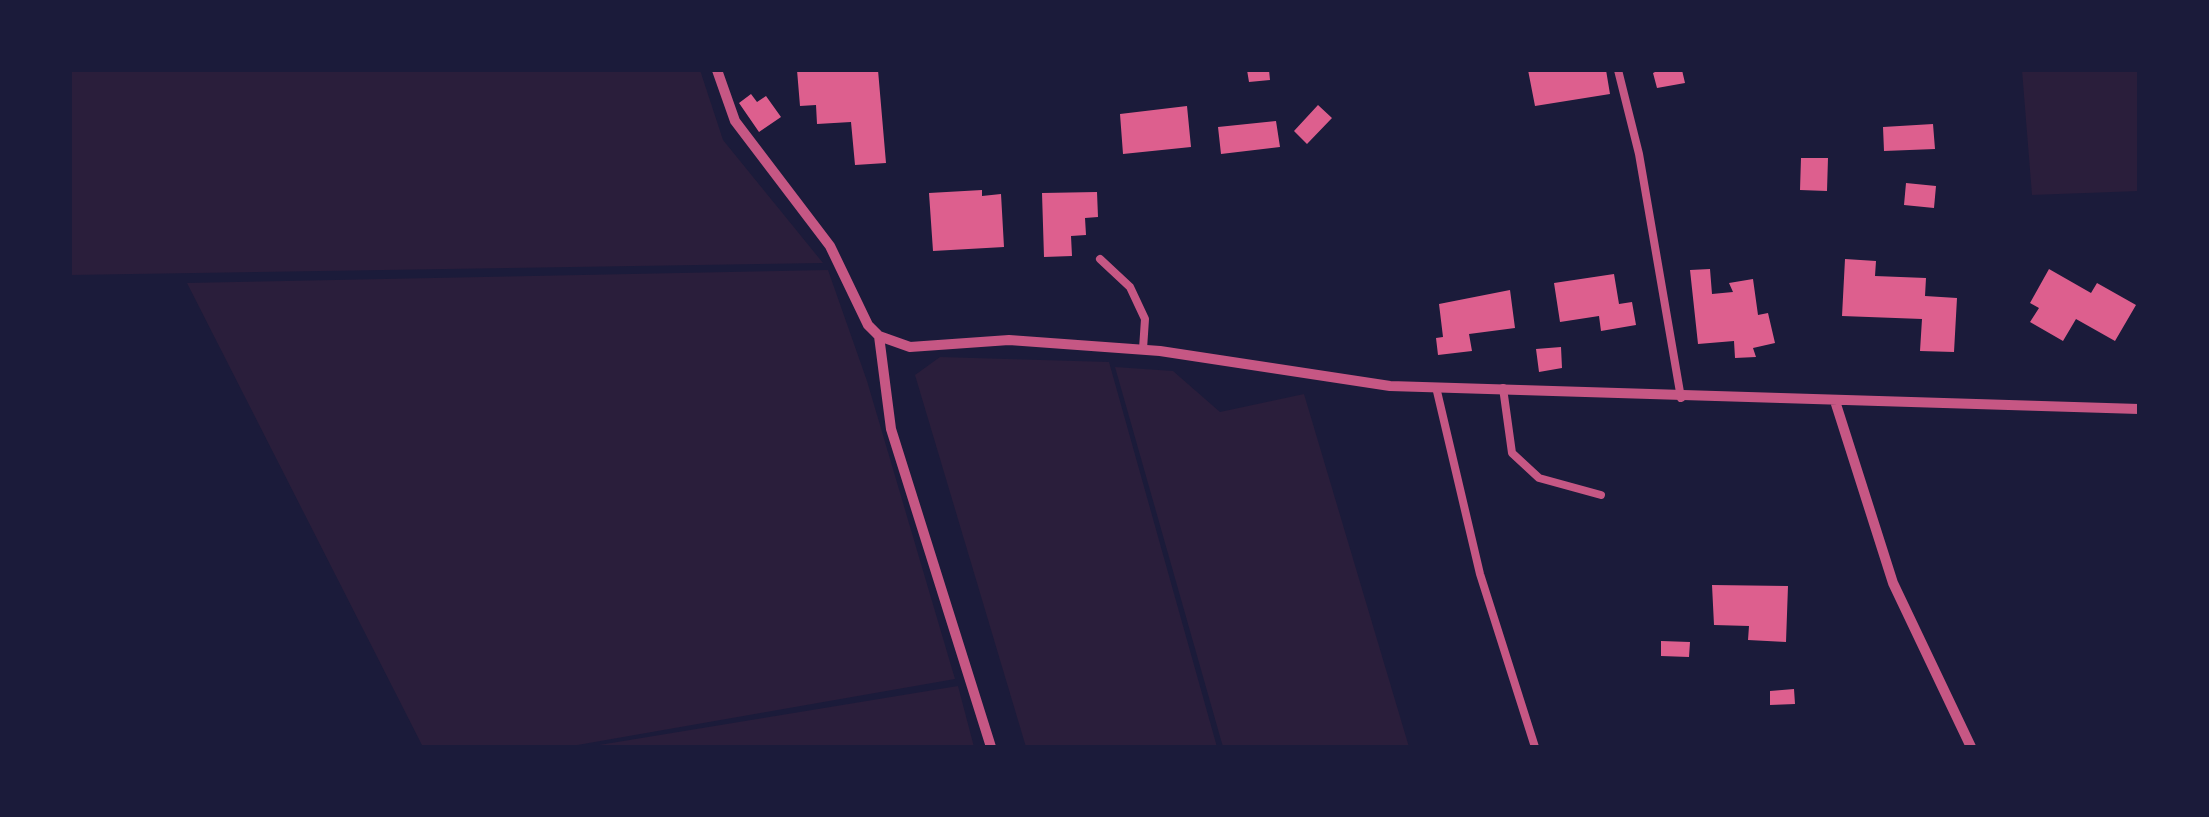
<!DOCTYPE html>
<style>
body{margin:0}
#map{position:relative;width:2209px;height:817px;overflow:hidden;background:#1b1b3a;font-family:"Noto Sans",sans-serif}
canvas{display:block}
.frame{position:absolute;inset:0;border:72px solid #1b1b3a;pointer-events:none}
</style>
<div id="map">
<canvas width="2209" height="817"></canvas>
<div class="frame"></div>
</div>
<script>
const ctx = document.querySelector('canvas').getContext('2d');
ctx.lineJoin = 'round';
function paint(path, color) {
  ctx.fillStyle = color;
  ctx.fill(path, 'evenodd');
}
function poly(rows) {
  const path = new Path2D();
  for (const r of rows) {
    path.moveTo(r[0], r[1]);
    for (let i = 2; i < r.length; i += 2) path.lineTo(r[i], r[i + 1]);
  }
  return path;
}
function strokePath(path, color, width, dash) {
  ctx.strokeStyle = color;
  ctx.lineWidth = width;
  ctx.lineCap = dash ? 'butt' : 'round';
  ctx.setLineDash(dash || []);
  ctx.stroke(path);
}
paint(poly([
 [70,70,700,70,723,140,823,263,70,275],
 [2022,70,2139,70,2139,191,2032,195],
 [828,270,867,381,955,679,566,747,423,747,187,283],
 [940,357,1109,362,1217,747,1026,747,915,375],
 [1115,367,1173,371,1220,412,1304,394,1409,747,1223,747],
 [958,686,974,747,587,747]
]), '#2a1e3b');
paint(poly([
 [797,70,878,70,886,163,855,165,851,122,817,124,816,105,800,106],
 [1247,70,1269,70,1270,80,1249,82],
 [1528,70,1606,70,1610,94,1535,106],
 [1659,70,1682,70,1685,83,1657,88,1653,73],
 [751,94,757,102,766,96,781,117,759,132,739,103],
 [1318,105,1332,118,1307,144,1294,131],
 [1187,106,1191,147,1123,154,1120,114],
 [1276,121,1280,147,1221,154,1218,127],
 [1933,124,1935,149,1884,151,1883,127],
 [1801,158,1828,158,1827,191,1800,190],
 [1906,183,1936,186,1934,208,1904,205],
 [982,190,982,196,1001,194,1004,247,933,251,929,193],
 [1097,192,1098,217,1085,218,1086,235,1071,236,1072,256,1044,257,1042,193],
 [1845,259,1876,261,1875,276,1926,278,1925,296,1957,298,1954,352,1920,351,1922,319,1842,316],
 [1710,269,1712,294,1733,292,1729,283,1753,279,1758,315,1768,313,1775,343,1753,348,1756,357,1735,358,1734,341,1698,344,1690,270],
 [2049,269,2091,293,2097,283,2136,305,2115,341,2076,319,2063,341,2030,322,2039,308,2030,303],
 [1614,274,1619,304,1632,302,1636,325,1601,331,1599,316,1560,322,1554,283],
 [1510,290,1515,328,1469,334,1472,351,1438,355,1436,338,1443,337,1439,304],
 [1561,347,1562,368,1539,372,1536,349],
 [1712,585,1788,586,1786,642,1748,640,1749,626,1714,625],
 [1661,641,1690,642,1689,657,1661,656],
 [1794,689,1795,704,1770,705,1770,691]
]), '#dd5f8e');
strokePath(poly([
 [1618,70,1639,154,1681,398],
 [1100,259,1130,287,1145,319,1143,349],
 [1436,387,1480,574,1535,747],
 [1503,388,1512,453,1539,478,1601,495]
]), '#c65784', 8);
strokePath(poly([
 [717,70,735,121,830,246,868,325,879,336,910,347,1009,340,1160,351,1390,386,2139,409],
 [879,336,891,429,991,747],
 [1835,401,1893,583,1971,747]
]), '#c65784', 10);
</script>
